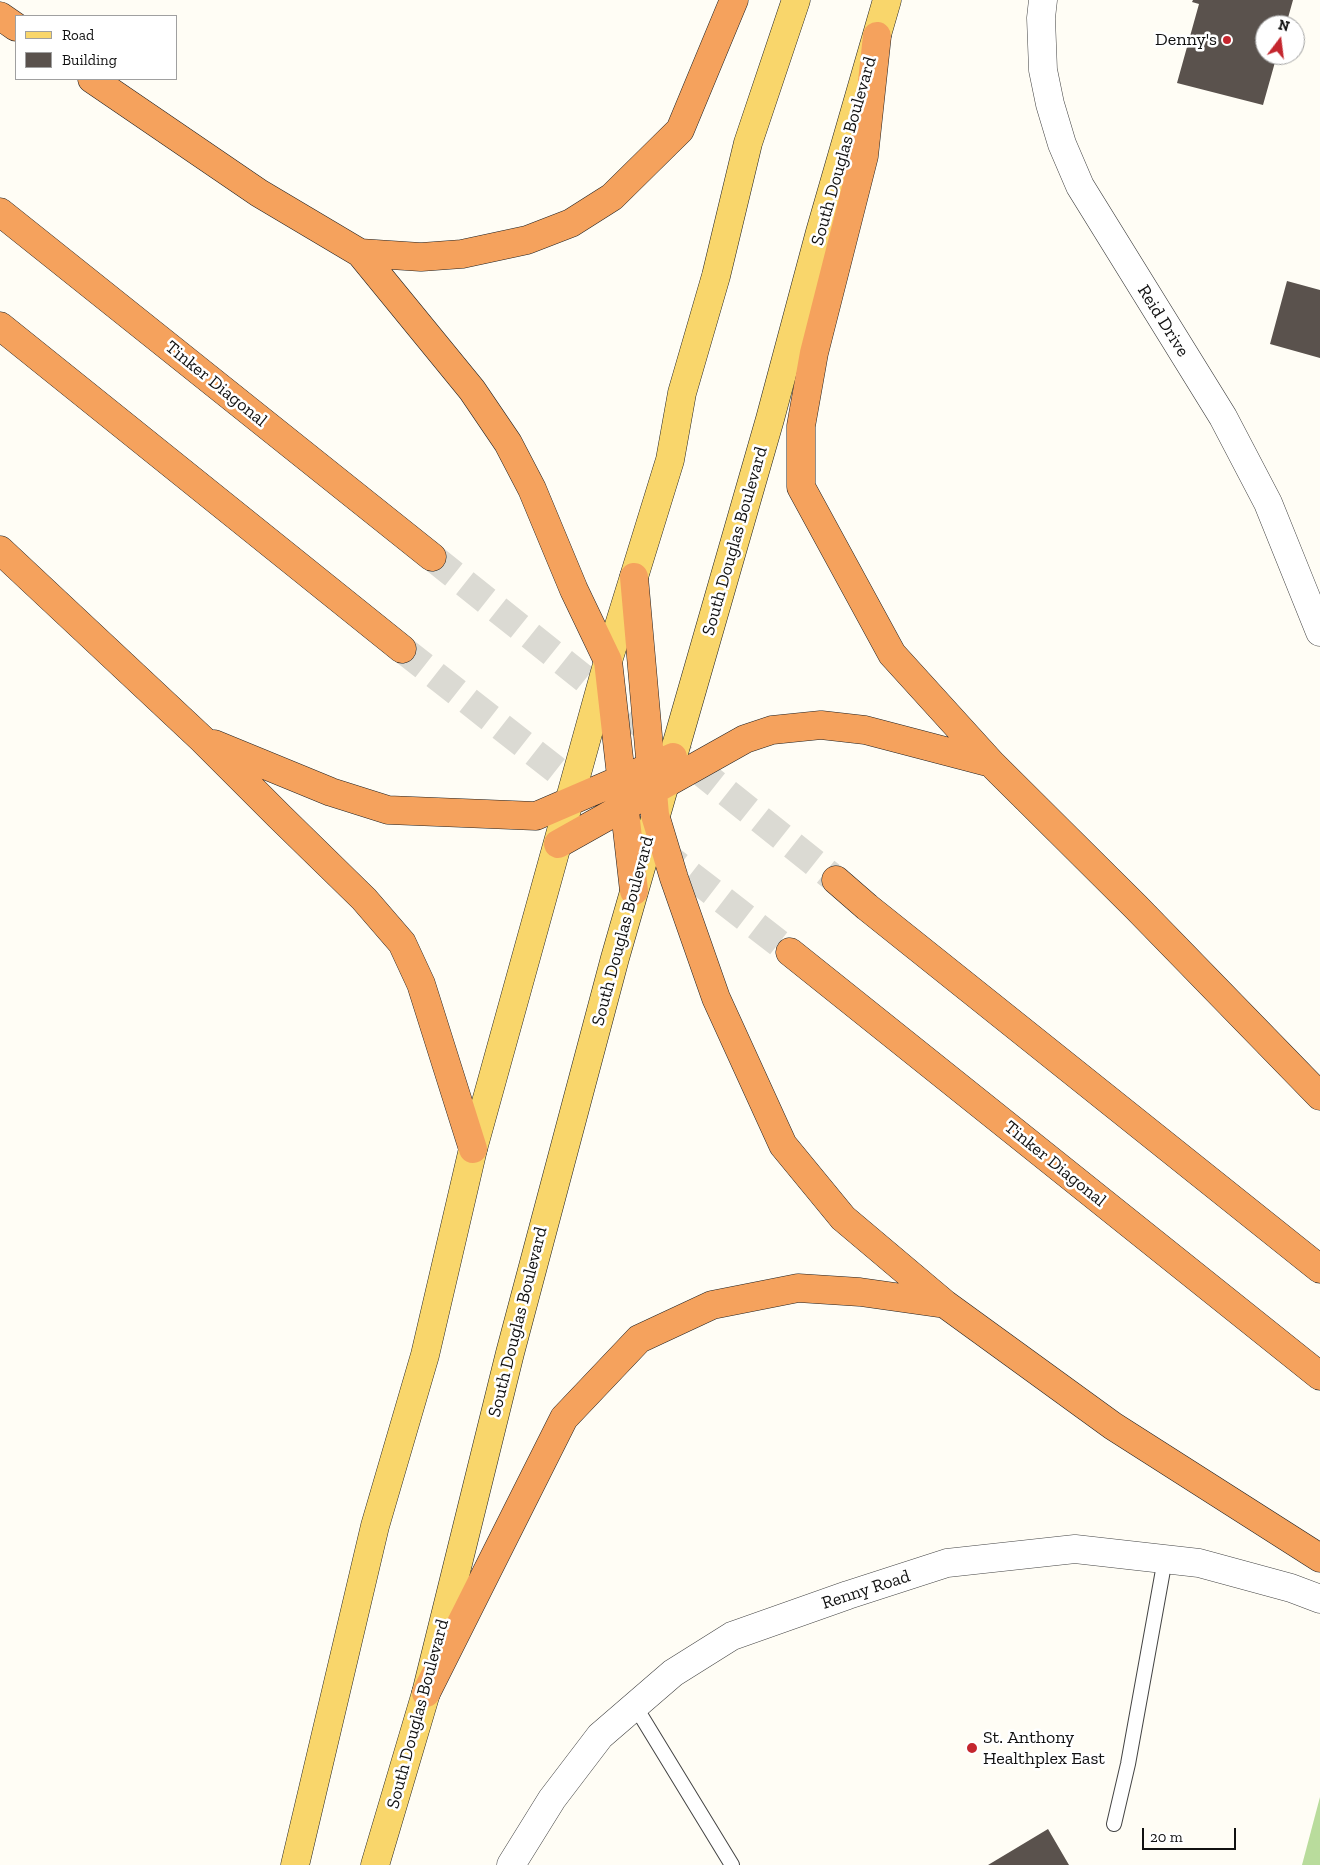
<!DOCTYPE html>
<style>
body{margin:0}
#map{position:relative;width:1320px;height:1865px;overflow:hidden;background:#fffdf5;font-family:"Zilla Slab",serif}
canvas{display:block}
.legend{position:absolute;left:15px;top:15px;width:162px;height:65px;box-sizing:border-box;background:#fff;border:1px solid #a0a0a0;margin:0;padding:6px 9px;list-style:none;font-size:15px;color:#111}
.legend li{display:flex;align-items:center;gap:10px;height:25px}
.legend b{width:25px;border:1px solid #a0a0a0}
.north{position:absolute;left:1255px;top:15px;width:50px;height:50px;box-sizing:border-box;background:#fff;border:1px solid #a0a0a0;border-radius:50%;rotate:15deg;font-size:14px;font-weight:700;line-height:20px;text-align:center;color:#111}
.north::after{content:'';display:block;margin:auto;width:18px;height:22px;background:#c4262e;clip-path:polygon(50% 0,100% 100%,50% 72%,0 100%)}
.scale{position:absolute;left:1142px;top:1828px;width:94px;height:22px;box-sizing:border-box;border:2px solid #111;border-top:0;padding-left:6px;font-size:15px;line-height:18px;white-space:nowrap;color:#111;-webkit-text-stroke:4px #fff;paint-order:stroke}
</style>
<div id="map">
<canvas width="1320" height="1865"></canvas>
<ul class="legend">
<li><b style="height:6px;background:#f9d66b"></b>Road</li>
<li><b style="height:14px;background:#5a524d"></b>Building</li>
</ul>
<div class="north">N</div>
<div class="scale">20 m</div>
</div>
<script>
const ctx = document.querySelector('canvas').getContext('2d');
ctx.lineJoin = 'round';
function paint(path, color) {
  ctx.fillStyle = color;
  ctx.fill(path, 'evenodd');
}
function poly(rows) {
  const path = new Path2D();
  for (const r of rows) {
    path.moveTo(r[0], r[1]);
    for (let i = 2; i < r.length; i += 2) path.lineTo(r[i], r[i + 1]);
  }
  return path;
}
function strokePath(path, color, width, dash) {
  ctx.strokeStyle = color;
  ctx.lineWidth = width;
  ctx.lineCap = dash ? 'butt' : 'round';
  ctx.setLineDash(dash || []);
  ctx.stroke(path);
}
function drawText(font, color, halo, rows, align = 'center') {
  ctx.font = font + ' "Zilla Slab",serif';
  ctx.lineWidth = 5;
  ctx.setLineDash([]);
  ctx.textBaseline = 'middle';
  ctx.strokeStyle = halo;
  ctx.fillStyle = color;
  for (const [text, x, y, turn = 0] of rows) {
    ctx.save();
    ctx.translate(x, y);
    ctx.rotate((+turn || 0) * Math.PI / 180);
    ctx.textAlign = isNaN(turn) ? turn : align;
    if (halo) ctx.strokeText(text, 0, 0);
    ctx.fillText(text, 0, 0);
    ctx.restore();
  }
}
paint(poly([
 [1320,1797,1320,1865,1302,1865]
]), '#b9dc9c');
paint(poly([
 [1193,0,1293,0,1286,25,1265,25,1265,55,1277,55,1263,105,1177,83,1199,4,1192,2],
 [1287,281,1320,290,1320,358,1270,344],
 [1048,1829,1069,1865,988,1865]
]), '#5a524d');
strokePath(poly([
 [432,557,836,880],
 [402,649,592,798],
 [657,849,790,952]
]), '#dbdad3', 28, [28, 14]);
const service = poly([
 [635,1706,732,1865],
 [1114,1824,1128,1764,1165,1559]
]);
const minor = poly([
 [1043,0,1041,18,1043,70,1050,104,1062,144,1080,186,1223,417,1268,503,1320,632],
 [511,1865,552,1799,600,1736,673,1673,732,1636,848,1595,947,1563,1075,1549,1199,1563,1291,1588,1320,1599]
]);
const primary = poly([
 [295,1865,375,1526,425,1355,473,1149,608,661,670,460,682,393,716,276,748,143,796,0],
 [375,1865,426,1693,510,1353,615,958,770,419,820,232,887,0]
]);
const motorway = poly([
 [0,16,16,27],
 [877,36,864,156,814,353,801,426,801,487,892,654,991,763,1136,907,1320,1096],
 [92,79,259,193,360,253,472,390,508,443,532,489,574,590,608,661,634,891],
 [0,212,432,557],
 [360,253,421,257,462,254,527,240,571,223,612,197,680,130,734,0],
 [0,326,402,649],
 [0,550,203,740,279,816,364,899,402,943,421,984,473,1149],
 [634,577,655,815,674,878,716,998,783,1145,843,1218,945,1304,1113,1426,1320,1558],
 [214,744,331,792,388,810,536,816,673,757],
 [558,844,745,739,772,730,821,725,865,730,991,763],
 [836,880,867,907,1320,1269],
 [790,952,1320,1376],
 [426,1693,564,1418,639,1339,712,1305,798,1288,860,1292,945,1304]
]);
strokePath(service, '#444', 16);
strokePath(minor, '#444', 29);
strokePath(primary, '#222', 29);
strokePath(motorway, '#222', 29);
strokePath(service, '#fff', 14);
strokePath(minor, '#fff', 28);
strokePath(primary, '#f9d66b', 28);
strokePath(motorway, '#f5a25d', 28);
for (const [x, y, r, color] of [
 [1227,40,5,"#c4262e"],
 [972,1748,6,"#c4262e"]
]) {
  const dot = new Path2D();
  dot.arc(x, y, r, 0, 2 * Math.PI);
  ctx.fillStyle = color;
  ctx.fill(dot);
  strokePath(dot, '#fff', 2);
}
drawText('18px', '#111', '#fff', [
 ["Denny's",1217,40],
 ["St. Anthony",983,1738,"left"],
 ["Healthplex East",983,1759,"left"]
], 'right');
drawText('18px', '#111', '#fff', [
 ["South Douglas Boulevard",844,151,-74],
 ["Reid Drive",1163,321,58],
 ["Tinker Diagonal",216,384,39],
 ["South Douglas Boulevard",735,541,-74],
 ["South Douglas Boulevard",623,931,-75],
 ["Tinker Diagonal",1055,1164,39],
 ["South Douglas Boulevard",518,1322,-76],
 ["Renny Road",866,1590,-18],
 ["South Douglas Boulevard",418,1714,-75]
]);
</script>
